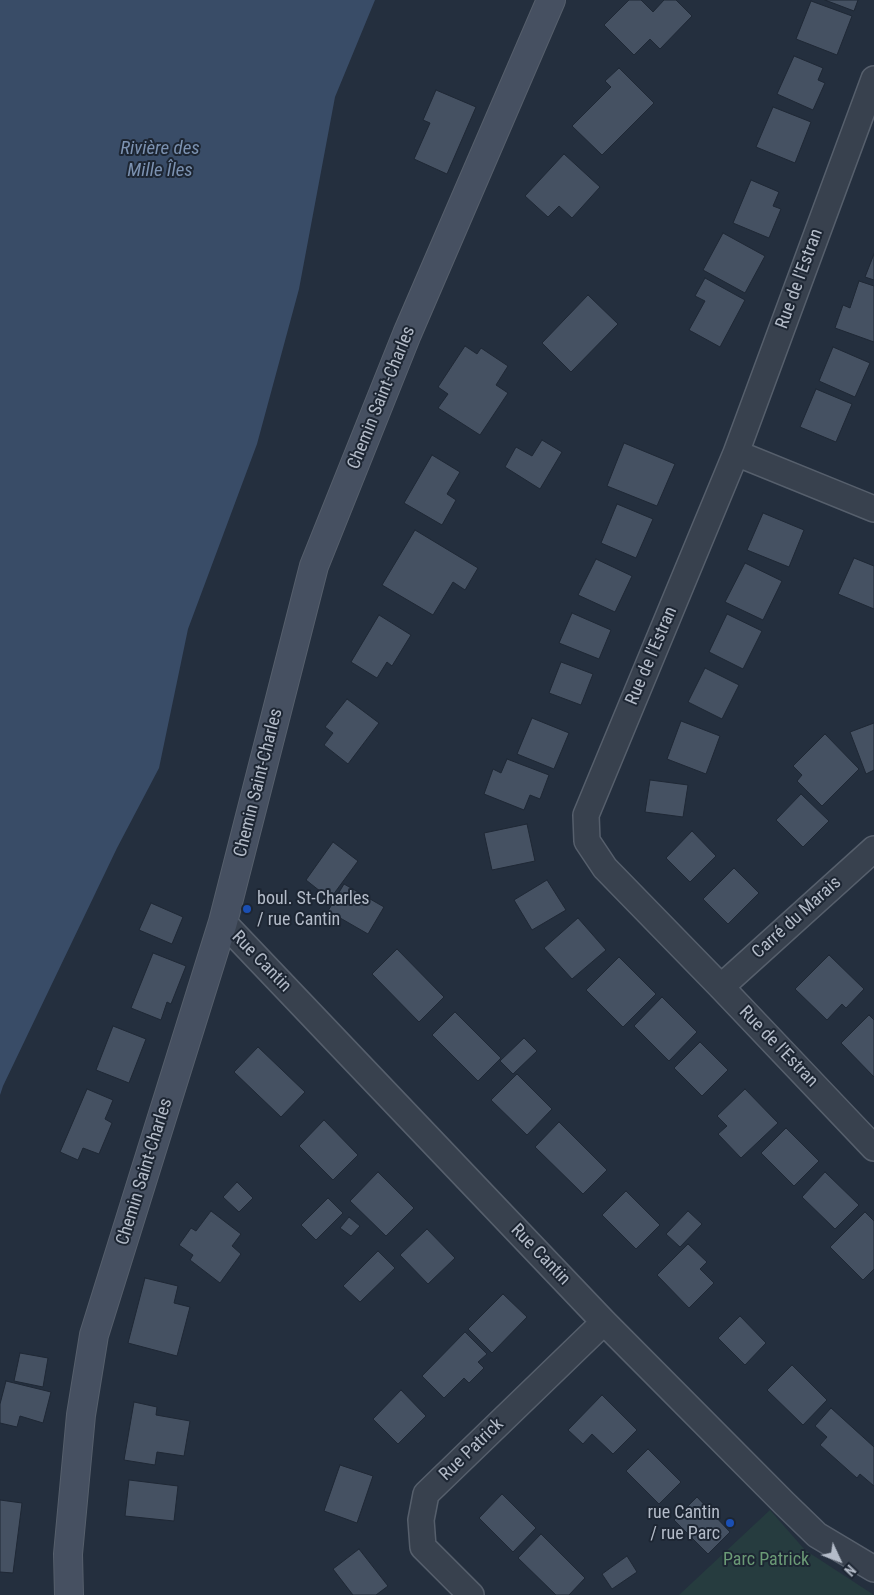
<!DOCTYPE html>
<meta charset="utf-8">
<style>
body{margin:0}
#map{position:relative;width:874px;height:1595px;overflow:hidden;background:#242f3e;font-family:"Roboto Condensed",sans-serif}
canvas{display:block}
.north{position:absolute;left:814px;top:1535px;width:50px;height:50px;-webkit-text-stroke:4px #1d2633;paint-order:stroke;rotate:133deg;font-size:14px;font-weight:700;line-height:20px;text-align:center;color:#b4bcc9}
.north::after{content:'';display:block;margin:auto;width:18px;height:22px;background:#b4bcc9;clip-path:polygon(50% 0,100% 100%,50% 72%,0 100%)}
</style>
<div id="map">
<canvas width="874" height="1595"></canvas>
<div class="north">N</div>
</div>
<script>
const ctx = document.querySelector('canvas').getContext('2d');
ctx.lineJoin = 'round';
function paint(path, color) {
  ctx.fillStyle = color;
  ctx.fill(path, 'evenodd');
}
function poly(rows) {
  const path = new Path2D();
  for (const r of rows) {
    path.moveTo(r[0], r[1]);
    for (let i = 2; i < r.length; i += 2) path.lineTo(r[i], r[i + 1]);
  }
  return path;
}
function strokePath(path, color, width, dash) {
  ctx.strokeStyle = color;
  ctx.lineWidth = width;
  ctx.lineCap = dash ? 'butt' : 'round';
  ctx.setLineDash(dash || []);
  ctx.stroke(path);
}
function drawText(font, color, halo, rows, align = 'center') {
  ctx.font = font + ' "Roboto Condensed",sans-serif';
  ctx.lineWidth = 4;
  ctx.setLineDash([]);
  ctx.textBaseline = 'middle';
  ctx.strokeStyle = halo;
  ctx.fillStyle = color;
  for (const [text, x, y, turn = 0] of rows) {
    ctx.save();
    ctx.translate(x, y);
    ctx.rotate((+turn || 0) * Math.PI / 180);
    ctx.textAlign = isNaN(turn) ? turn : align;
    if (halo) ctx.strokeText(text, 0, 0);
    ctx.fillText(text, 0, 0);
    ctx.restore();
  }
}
paint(poly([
 [770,1510,805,1550,874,1595,679,1595]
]), '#263c3f');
paint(poly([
 [0,0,375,0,335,97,299,289,257,444,188,629,159,768,117,848,3,1086,0,1095]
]), '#394c67');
const building = poly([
 [629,0,641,0,653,12,664,0,676,0,692,16,660,49,650,39,634,55,604,25,629,0],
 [825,0,858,0,854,11,825,0],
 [811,1,852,16,837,55,796,39,811,1],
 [794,56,823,68,818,80,825,83,813,110,777,94,794,56],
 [619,68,654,103,602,155,572,126,611,87,605,81,619,68],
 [436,90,476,107,447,174,414,159,430,123,423,120,436,90],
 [773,107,811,122,795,163,756,147,773,107],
 [564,154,600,187,572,218,559,206,548,217,525,196,564,154],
 [751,180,779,192,773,206,781,209,769,238,733,223,751,180],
 [723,233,765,256,745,293,703,270,723,233],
 [874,254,874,280,865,277,874,254],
 [705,278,745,300,720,347,689,330,705,301,695,296,705,278],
 [859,281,874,286,874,342,835,328,843,305,850,308,859,281],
 [588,295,618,324,571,372,542,343,588,295],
 [465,346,477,354,481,348,508,366,496,385,508,393,480,435,438,408,448,394,438,387,465,346],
 [833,347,870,363,855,397,819,381,833,347],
 [816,389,852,404,836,442,800,427,816,389],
 [542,440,562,452,540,489,505,467,516,447,532,456,542,440],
 [624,443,675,464,657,506,607,486,624,443],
 [432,455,460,472,447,494,456,500,442,525,404,503,432,455],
 [617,504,653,519,636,558,601,543,617,504],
 [763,513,804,530,789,567,747,550,763,513],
 [415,530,478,568,465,590,453,582,433,615,382,585,415,530],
 [854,558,874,566,874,609,838,594,854,558],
 [596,559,632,576,615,612,578,595,596,559],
 [745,563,782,581,763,620,725,602,745,563],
 [572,613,611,630,599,659,559,643,572,613],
 [727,614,762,631,743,669,709,652,727,614],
 [379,615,411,635,392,666,387,662,377,678,351,662,379,615],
 [561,662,593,674,581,705,549,693,561,662],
 [705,668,739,685,722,719,688,702,705,668],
 [347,699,379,723,348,764,324,745,333,733,325,727,347,699],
 [532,718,569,733,554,769,517,754,532,718],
 [681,721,720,736,706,774,667,759,681,721],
 [874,723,874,770,866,774,850,732,874,723],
 [825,734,859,769,822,806,797,781,802,775,793,766,825,734],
 [507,759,549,775,540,799,530,795,524,810,484,794,493,769,501,773,507,759],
 [650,780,688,785,683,817,645,812,650,780],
 [801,794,829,821,803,847,776,820,801,794],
 [527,824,535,861,492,870,484,833,527,824],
 [692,831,716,856,690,882,666,858,692,831],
 [333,842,358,861,330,899,306,880,333,842],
 [734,868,759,893,728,924,703,899,734,868],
 [547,880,566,910,532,930,514,900,547,880],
 [344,884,384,907,368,934,328,911,344,884],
 [151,903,183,917,172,944,139,930,151,903],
 [578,918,606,950,572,979,544,948,578,918],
 [397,949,444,997,419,1022,372,974,397,949],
 [153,953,186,966,171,1004,167,1002,161,1020,131,1008,153,953],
 [829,955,864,989,846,1008,842,1004,827,1020,795,989,829,955],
 [619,957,656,994,623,1027,586,990,619,957],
 [662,997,697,1032,669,1061,634,1026,662,997],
 [455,1012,501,1058,478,1081,432,1035,455,1012],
 [869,1015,874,1020,874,1077,841,1043,869,1015],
 [113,1026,146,1039,129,1083,96,1070,113,1026],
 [524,1038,537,1051,513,1074,500,1061,524,1038],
 [700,1042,728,1070,702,1096,674,1068,700,1042],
 [258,1047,305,1092,281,1117,234,1072,258,1047],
 [517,1074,552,1109,527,1135,491,1100,517,1074],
 [87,1089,113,1100,105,1119,112,1123,99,1154,83,1148,78,1160,60,1152,87,1089],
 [745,1089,778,1123,741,1158,718,1134,727,1126,717,1116,745,1089],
 [324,1120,358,1155,333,1180,299,1146,324,1120],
 [559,1122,607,1170,583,1194,535,1147,559,1122],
 [786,1128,819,1161,794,1186,761,1153,786,1128],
 [378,1172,414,1208,386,1236,350,1201,378,1172],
 [825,1172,859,1205,835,1229,802,1197,825,1172],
 [237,1182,253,1198,239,1212,223,1197,237,1182],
 [626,1191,660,1225,636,1249,602,1215,626,1191],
 [328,1198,343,1213,316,1240,301,1225,328,1198],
 [211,1211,241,1234,232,1246,241,1254,220,1283,190,1260,193,1255,179,1245,191,1228,196,1231,211,1211],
 [688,1211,702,1224,680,1247,666,1234,688,1211],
 [865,1212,874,1221,874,1269,863,1280,830,1247,865,1212],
 [349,1217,360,1226,351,1236,340,1228,349,1217],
 [427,1229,455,1258,428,1284,400,1255,427,1229],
 [688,1244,707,1262,700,1269,714,1283,689,1308,657,1275,688,1244],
 [378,1251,395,1268,360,1302,343,1286,378,1251],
 [145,1278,178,1286,174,1303,190,1307,177,1356,128,1343,145,1278],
 [503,1294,527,1317,492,1353,468,1329,503,1294],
 [740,1316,766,1343,745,1365,718,1338,740,1316],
 [465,1332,487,1354,478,1362,484,1368,469,1383,464,1378,444,1398,422,1376,465,1332],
 [20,1353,48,1358,43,1387,14,1381,20,1353],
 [792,1365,827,1400,803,1425,767,1390,792,1365],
 [6,1381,51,1392,43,1423,20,1416,17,1427,0,1423,0,1404,6,1381],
 [401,1390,426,1416,398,1444,373,1419,401,1390],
 [602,1395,637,1430,613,1454,592,1434,583,1444,568,1430,602,1395],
 [134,1402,157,1407,156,1415,190,1421,184,1456,157,1452,155,1465,124,1460,134,1402],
 [831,1408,874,1447,874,1486,860,1474,857,1478,820,1445,827,1437,815,1426,831,1408],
 [648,1449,681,1482,659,1504,626,1471,648,1449],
 [340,1465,373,1476,357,1523,324,1511,340,1465],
 [129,1480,178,1486,174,1521,125,1516,129,1480],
 [502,1494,536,1528,513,1552,479,1518,502,1494],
 [697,1497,730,1532,708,1554,674,1520,697,1497],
 [0,1500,22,1503,13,1573,0,1572,0,1500],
 [541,1534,585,1578,569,1595,556,1595,518,1558,541,1534],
 [359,1549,388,1586,376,1595,353,1595,333,1569,359,1549],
 [627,1556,637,1572,612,1589,602,1574,627,1556]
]);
paint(building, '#455162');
strokePath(building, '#1f2835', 1);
const minor = poly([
 [874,79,736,453,586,815,587,841,605,868,721,987,874,1148],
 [736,453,874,509],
 [223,922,604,1322,784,1503,817,1535,874,1569],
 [721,987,874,849],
 [471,1595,423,1547,421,1520,426,1494,604,1322]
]);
const secondary = poly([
 [69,1595,68,1554,81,1415,94,1335,223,922,314,566,407,334,551,0]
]);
strokePath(minor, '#565f6c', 28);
strokePath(secondary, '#565f6c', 30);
strokePath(minor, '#38414e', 25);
strokePath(secondary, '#465061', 28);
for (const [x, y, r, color] of [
 [247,909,5,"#1a4fb4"],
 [730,1523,5,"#1a4fb4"]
]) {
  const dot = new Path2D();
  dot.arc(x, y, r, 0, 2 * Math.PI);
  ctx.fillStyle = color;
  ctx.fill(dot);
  strokePath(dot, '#1d2633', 2);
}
drawText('18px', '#b4bcc9', '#1d2633', [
 ["Rue de l'Estran",800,279,-70],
 ["Chemin Saint-Charles",382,398,-68],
 ["Rue de l'Estran",652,656,-67],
 ["Chemin Saint-Charles",259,783,-76],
 ["Carré du Marais",797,918,-42],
 ["Rue Cantin",261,962,46],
 ["Rue de l'Estran",778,1047,46],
 ["Chemin Saint-Charles",145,1172,-73],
 ["Rue Cantin",540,1255,46],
 ["Rue Patrick",472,1450,-44]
]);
drawText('18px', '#b4bcc9', '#1d2633', [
 ["boul. St-Charles",257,899],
 ["/ rue Cantin",257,920],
 ["rue Cantin",720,1513,"right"],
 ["/ rue Parc",720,1534,"right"]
], 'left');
drawText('18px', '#6b9a76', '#1d2633', [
 ["Parc Patrick",766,1560]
]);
drawText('italic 19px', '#7c92b1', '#1d2633', [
 ["Rivière des",160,149],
 ["Mille Îles",160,171]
]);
</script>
